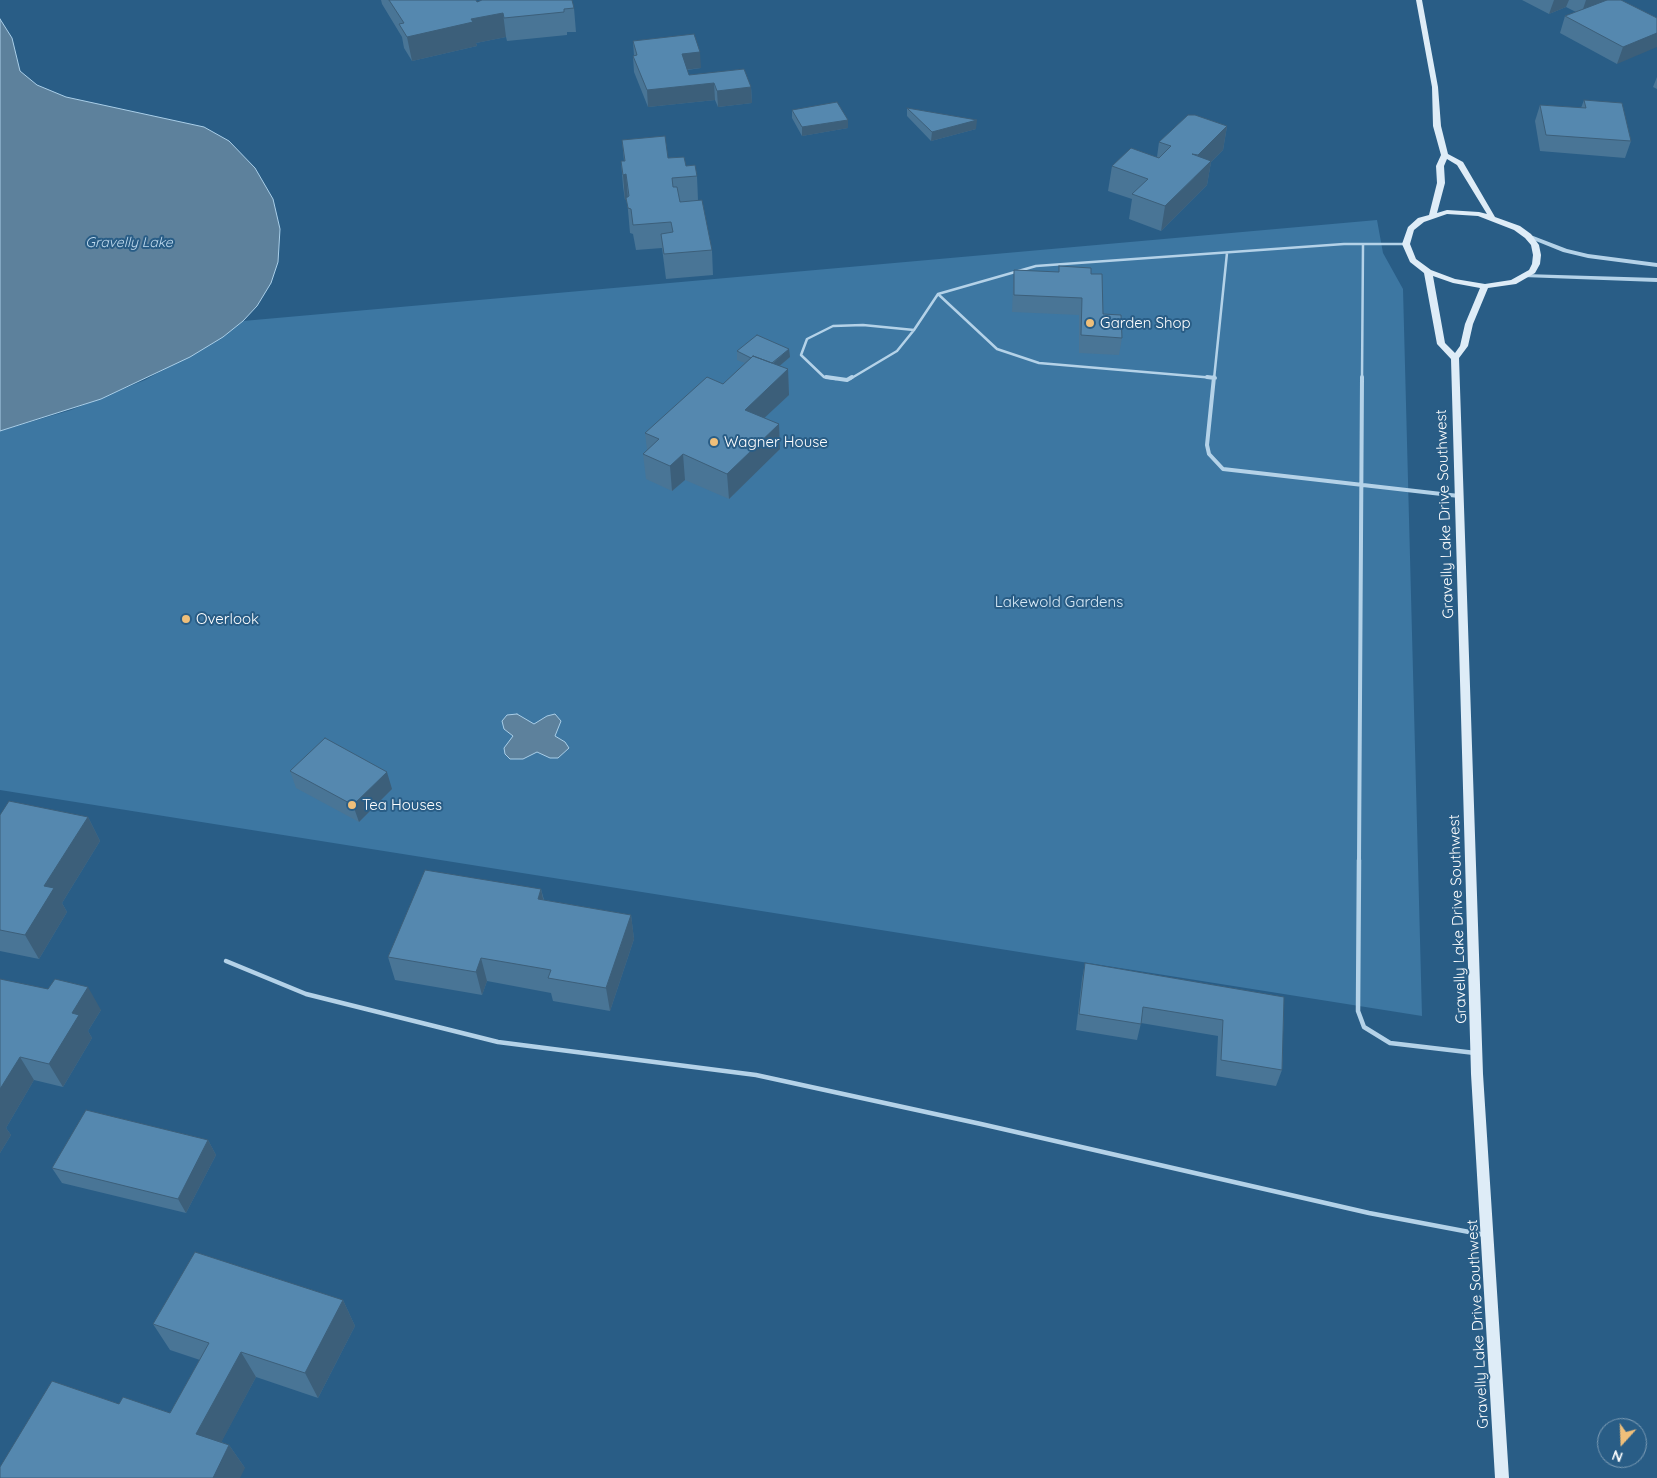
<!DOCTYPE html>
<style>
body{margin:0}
#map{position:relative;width:1657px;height:1478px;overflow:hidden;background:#295d86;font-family:Quicksand,sans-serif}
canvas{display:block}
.north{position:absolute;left:1597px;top:1418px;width:50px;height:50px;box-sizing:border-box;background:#295d86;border:1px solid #7f9eb6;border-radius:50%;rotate:200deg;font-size:14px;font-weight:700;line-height:20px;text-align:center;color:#fff}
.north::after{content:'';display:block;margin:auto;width:18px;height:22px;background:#efbf7a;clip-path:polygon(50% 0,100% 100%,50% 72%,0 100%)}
</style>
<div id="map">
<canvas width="1657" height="1478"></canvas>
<div class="north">N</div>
</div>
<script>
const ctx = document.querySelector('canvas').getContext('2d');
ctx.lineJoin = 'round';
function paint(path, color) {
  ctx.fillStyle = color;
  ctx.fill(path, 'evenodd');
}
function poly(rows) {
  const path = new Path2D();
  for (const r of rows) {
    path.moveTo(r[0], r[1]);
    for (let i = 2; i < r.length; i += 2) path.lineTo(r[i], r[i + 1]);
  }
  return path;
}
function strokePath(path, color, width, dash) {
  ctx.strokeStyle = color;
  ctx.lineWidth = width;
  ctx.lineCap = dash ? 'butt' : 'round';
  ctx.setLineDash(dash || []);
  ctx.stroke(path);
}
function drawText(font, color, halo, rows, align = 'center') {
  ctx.font = font + ' Quicksand,sans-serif';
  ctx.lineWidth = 4;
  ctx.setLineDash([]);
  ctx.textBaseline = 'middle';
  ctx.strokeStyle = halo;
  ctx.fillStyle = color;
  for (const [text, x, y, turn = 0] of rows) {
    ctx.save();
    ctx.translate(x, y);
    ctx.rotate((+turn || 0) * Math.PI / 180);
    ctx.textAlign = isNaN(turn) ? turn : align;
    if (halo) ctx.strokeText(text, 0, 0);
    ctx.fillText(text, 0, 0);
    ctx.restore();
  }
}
paint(poly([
 [1377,220,1383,253,1403,289,1422,1016,0,790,0,431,71,410,145,380,223,337,243,321]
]), '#3d77a2');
const water = poly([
 [0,19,12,38,20,71,37,85,66,97,204,127,229,141,255,168,273,199,280,229,278,262,271,283,257,306,243,321,223,337,190,357,101,399,0,431,0,19],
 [517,714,534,724,547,716,555,714,561,721,555,736,565,742,569,748,558,758,550,758,537,752,523,759,510,759,505,754,504,748,513,736,504,729,502,721,507,715,517,714]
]);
paint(water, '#5d819c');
strokePath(water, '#a9cee8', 1);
strokePath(poly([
 [938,294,997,349,1039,363,1215,378],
 [914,330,938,294,1036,266,1344,244,1406,244],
 [836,379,824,377,801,355,807,339,833,326,863,325,914,330],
 [850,379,897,351,914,330],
 [1214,379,1227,253],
 [1362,379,1363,244]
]), '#b4d2e8', 2.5);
strokePath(poly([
 [826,377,847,380,852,377],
 [1207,377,1215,378],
 [1214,377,1207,445,1209,454,1223,469,1459,496],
 [1359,861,1362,377]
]), '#b4d2e8', 4);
strokePath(poly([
 [1359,860,1358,1011,1364,1027,1390,1043,1475,1053],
 [226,961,306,994,498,1042,756,1075,981,1124,1369,1213,1485,1235]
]), '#b4d2e8', 4.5);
paint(poly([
 [1528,234,1567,249,1588,254,1657,263,1657,267,1588,258,1563,252,1526,237,1526,235,1528,234],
 [1525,274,1657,278,1657,282,1523,277,1523,275,1525,274]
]), '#b4d2e8');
paint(poly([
 [1416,0,1422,0,1438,87,1441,126,1448,154,1463,162,1495,217,1520,226,1531,234,1539,245,1541,255,1540,264,1535,273,1516,284,1488,288,1473,324,1468,346,1459,358,1483,1074,1509,1478,1495,1478,1471,1074,1451,359,1437,344,1424,273,1410,262,1402,244,1408,227,1418,218,1429,215,1437,183,1436,166,1441,155,1433,126,1432,87,1416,0],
 [1447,159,1457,165,1487,214,1479,212,1447,210,1437,213,1445,183,1444,166,1447,159],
 [1447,214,1478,216,1514,230,1525,238,1531,245,1533,255,1532,264,1529,270,1511,280,1485,284,1455,279,1431,270,1416,259,1410,244,1414,230,1424,222,1447,214],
 [1433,276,1453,283,1480,288,1465,324,1460,346,1455,353,1445,343,1433,276]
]), '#deecf7');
paint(poly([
 [381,0,476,0,477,2,574,8,576,32,567,32,567,35,507,41,506,37,476,43,477,46,412,61,404,48,402,37,382,4],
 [1522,0,1621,0,1657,18,1617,64,1560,33,1565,16,1576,12,1566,7,1549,14],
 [633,41,701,68,687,70,689,75,751,87,752,103,718,107,715,100,648,107,634,72,633,56,634,56],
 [1657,77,1657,89,1653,87],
 [1584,100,1631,141,1625,158,1540,151,1535,121,1540,105,1581,108],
 [907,108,976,129,931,141,907,116],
 [792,110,848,120,848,128,802,136,792,118],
 [1227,126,1223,150,1211,162,1207,185,1161,231,1129,219,1132,199,1108,191,1112,166,1157,157,1159,142],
 [622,140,668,158,686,166,697,176,698,200,712,250,713,275,666,279,662,248,636,250,633,234,630,233,627,199,625,200,623,186,621,161,624,161],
 [1059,266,1091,274,1103,314,1122,338,1119,355,1079,353,1079,315,1012,312,1013,287,1014,270,1059,272],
 [789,349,790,357,779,366,788,369,789,395,764,418,779,424,780,449,729,499,685,480,672,491,646,479,643,454,647,450,645,433,723,384,745,363,737,360,737,351],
 [290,771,392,789,359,822,296,788],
 [0,815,88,817,100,841,62,903,67,912,39,959,0,951],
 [541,889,544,900,631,915,634,939,610,1011,553,1001,551,993,487,981,482,995,395,980,388,957],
 [1085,963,1284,997,1282,1070,1276,1086,1216,1076,1218,1036,1141,1023,1137,1040,1076,1030,1082,979],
 [0,979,101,1010,88,1031,92,1038,63,1087,34,1080,6,1128,11,1135,0,1153],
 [208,1140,216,1155,186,1213,62,1183,52,1168],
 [343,1300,355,1326,318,1398,256,1377,221,1442,229,1445,245,1468,119,1404,170,1413,200,1360,170,1350,153,1324]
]), '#497596');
paint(poly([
 [1554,0,1569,0,1566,7,1549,14],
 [1586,0,1607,0,1581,15],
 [503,13,506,37,476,43,477,46,412,61,407,37,471,19],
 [1657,33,1657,47,1617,64,1623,47],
 [700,52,701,68,683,70,682,54],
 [714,83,715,100,648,107,647,90],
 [751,87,752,103,718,107,717,91],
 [848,120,848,128,802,136,802,127],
 [977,120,976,129,931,141,932,132],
 [1227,126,1223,150,1211,162,1207,185,1161,231,1165,206,1194,178,1198,155],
 [626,174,628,199,625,200,623,175],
 [789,349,790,357,770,374,770,366],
 [788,369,789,395,746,435,745,410],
 [779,424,780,449,729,499,727,474],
 [683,454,685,480,672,491,670,466],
 [387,772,392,789,359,822,353,805],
 [88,817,100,841,62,903,67,912,39,959,25,935,44,886],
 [541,889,546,913,538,899],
 [631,915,634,939,610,1011,606,988],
 [481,958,487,981,482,995,476,972],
 [88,987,101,1010,88,1031,92,1038,63,1087,49,1064,72,1013],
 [20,1057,34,1080,6,1128,11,1135,0,1153,0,1089],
 [208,1140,216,1155,186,1213,178,1199],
 [343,1300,355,1326,318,1398,305,1373],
 [241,1352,256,1377,213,1458,196,1434],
 [229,1445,245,1468,240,1478,213,1478]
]), '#3c5f7a');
const building = poly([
 [389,0,476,0,477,2,482,0,572,0,574,8,564,9,564,12,504,18,503,13,471,19,473,22,407,37,399,24,404,23,389,0],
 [1607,0,1621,0,1657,18,1657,33,1623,47,1565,16,1607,0],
 [694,34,700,52,682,54,689,75,744,69,751,87,717,91,714,83,647,90,633,56,637,55,633,41,694,34],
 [1584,100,1622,103,1631,141,1546,135,1540,105,1586,108,1584,100],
 [837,102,848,120,802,127,792,110,837,102],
 [907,108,977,120,932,132,907,108],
 [1188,115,1195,115,1227,126,1198,155,1192,154,1211,161,1165,206,1132,194,1148,179,1112,166,1131,148,1159,158,1171,146,1159,142,1188,115],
 [665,136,668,158,684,157,686,166,695,165,697,176,672,178,673,187,677,187,680,202,702,200,712,250,664,254,661,234,673,232,671,222,633,225,631,209,628,208,626,198,629,196,626,174,623,175,621,161,625,161,622,140,665,136],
 [1059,266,1091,268,1091,274,1102,274,1103,314,1121,315,1122,338,1081,335,1082,298,1014,295,1014,270,1059,272,1059,266],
 [757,335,789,349,772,363,753,356,751,358,737,351,757,335],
 [753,356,788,369,745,410,779,424,727,474,683,454,670,466,643,454,659,439,645,433,707,377,723,384,753,356],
 [325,738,387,772,353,805,290,771,325,738],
 [9,801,88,817,44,886,54,888,25,935,0,930,0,815,9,801],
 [425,870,541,889,538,899,631,915,606,988,548,978,551,970,481,958,476,972,388,957,425,870],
 [1085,963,1284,997,1282,1070,1221,1060,1223,1020,1143,1007,1141,1024,1079,1014,1085,963],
 [0,979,48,989,55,979,88,987,72,1013,79,1015,49,1064,20,1057,0,1089,0,979],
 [86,1110,208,1140,178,1199,52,1168,86,1110],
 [195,1252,343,1300,305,1373,241,1352,196,1434,229,1445,213,1478,0,1478,0,1467,52,1381,119,1404,123,1397,170,1413,209,1343,153,1324,195,1252]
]);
paint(building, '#5588af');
strokePath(building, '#3c5f7a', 1);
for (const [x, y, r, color] of [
 [1090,323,5,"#efbf7a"],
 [714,442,5,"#efbf7a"],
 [186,619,5,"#efbf7a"],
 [352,805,5,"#efbf7a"]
]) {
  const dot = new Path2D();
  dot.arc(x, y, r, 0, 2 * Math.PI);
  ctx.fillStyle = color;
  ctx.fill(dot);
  strokePath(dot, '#295d86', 2);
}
drawText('italic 14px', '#c0dbef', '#295d86', [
 ["Gravelly Lake",129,243]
]);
drawText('15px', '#fff', '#295d86', [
 ["Garden Shop",1100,323],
 ["Wagner House",724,442],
 ["Overlook",196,619],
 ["Tea Houses",362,805]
], 'left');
drawText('15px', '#fff', '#295d86', [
 ["Gravelly Lake Drive Southwest",1445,514,-92],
 ["Gravelly Lake Drive Southwest",1458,919,-92],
 ["Gravelly Lake Drive Southwest",1478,1324,-93]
]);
drawText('15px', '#d7e9f6', '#295d86', [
 ["Lakewold Gardens",1059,602]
]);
</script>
